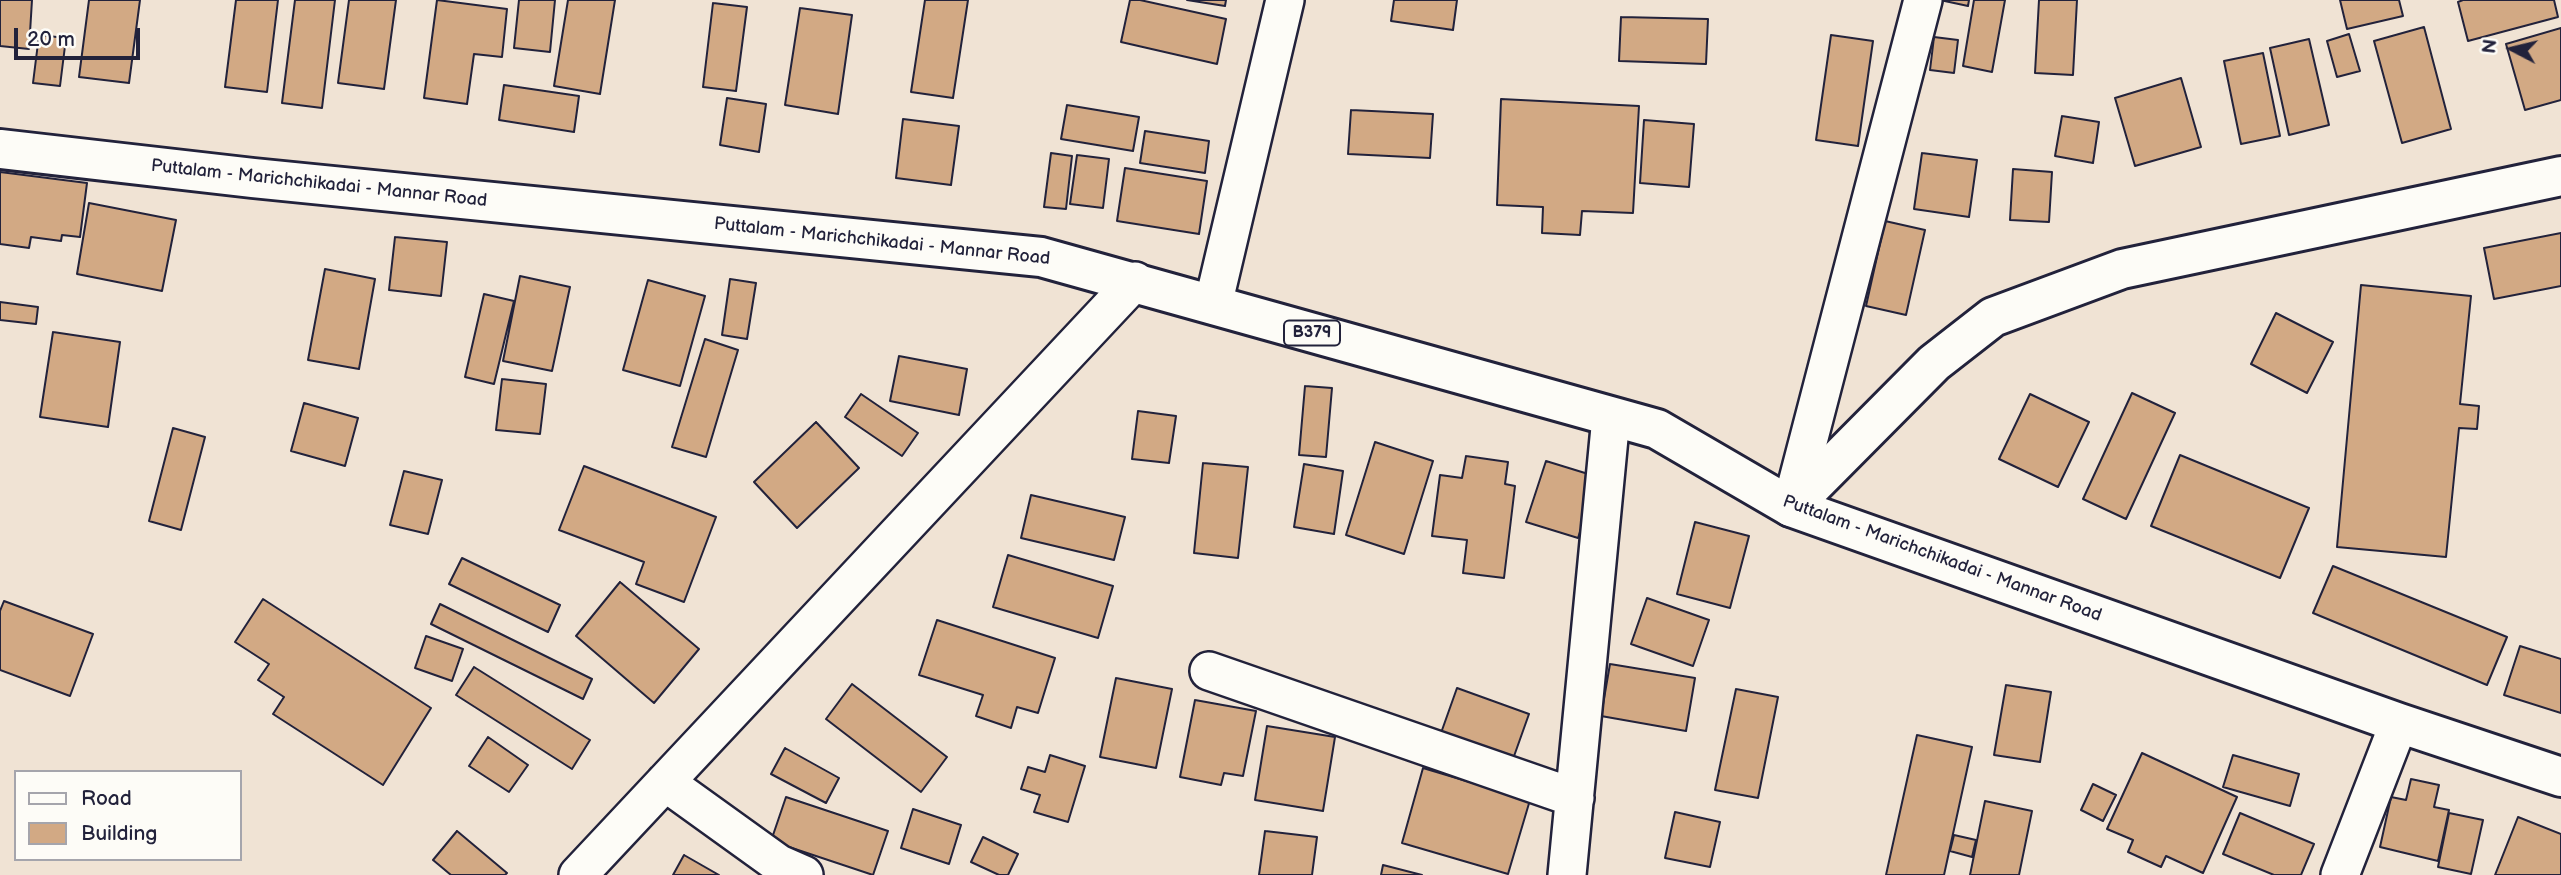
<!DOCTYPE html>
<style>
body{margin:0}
#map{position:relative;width:2561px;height:875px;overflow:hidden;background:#f0e3d4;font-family:"Balsamiq Sans",sans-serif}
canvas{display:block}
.legend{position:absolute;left:14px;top:770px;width:228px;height:91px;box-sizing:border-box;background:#fdfcf7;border:2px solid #a5a5ac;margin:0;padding:9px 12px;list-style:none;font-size:21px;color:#22223b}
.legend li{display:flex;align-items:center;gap:14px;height:35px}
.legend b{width:35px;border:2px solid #a5a5ac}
.north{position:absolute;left:2477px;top:14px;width:70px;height:70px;-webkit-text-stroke:5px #fdfcf7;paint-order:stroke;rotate:277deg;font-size:19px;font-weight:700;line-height:28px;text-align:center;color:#22223b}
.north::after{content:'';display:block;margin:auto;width:24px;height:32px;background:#22223b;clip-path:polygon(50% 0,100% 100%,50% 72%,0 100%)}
.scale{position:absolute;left:14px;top:28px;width:126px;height:32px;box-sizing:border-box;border:4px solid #22223b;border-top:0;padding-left:9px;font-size:21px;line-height:24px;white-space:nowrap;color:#22223b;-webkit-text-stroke:5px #fdfcf7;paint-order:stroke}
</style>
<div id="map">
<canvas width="2561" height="875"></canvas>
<ul class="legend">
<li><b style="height:9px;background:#fdfcf7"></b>Road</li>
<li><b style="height:19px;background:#d2a984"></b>Building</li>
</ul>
<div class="north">N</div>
<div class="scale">20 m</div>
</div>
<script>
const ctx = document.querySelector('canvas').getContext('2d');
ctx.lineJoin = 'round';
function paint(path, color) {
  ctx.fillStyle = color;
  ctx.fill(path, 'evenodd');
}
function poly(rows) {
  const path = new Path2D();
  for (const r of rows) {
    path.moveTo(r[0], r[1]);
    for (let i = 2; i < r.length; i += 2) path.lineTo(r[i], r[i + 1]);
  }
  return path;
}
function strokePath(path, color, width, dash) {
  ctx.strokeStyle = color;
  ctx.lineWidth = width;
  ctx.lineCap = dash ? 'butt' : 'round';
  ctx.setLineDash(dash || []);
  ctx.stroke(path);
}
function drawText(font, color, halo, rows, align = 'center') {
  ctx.font = font + ' "Balsamiq Sans",sans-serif';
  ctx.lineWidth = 5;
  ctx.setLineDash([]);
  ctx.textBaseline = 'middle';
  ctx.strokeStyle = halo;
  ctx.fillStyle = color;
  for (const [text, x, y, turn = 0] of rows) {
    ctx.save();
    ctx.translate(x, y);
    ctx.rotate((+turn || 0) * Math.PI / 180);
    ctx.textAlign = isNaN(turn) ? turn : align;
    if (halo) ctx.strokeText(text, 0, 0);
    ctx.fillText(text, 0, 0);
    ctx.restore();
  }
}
const building = poly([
 [0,0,32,0,29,49,0,46,0,0],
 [89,0,140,0,129,83,79,77,89,0],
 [236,0,278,0,267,92,225,87,236,0],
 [295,0,335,0,322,108,282,103,295,0],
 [349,0,396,0,384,89,338,83,349,0],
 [437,0,507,9,502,57,474,54,467,104,424,98,437,0],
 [519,0,555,0,550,52,514,48,519,0],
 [568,0,615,0,600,94,554,86,568,0],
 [925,0,968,0,953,98,911,92,925,0],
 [1130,0,1140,0,1226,19,1217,64,1121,42,1130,0],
 [1187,0,1226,0,1225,6,1187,0],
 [1394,0,1457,0,1453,30,1391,21,1394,0],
 [1940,0,1969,0,1968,6,1940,0],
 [1974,0,2005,0,1992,72,1963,66,1974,0],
 [2039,0,2077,0,2073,75,2035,73,2039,0],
 [2340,0,2399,0,2403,16,2347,29,2340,0],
 [2463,0,2554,0,2558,17,2468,41,2458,2,2463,0],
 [713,3,747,7,736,91,703,87,713,3],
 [800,8,852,15,838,114,785,105,800,8],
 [1621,17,1708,19,1706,64,1619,61,1621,17],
 [2424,27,2451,129,2402,143,2374,41,2424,27],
 [2561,28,2561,100,2525,110,2506,44,2561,28],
 [2349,34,2360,71,2337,77,2327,41,2349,34],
 [39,35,66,38,60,86,33,83,39,35],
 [1831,35,1873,41,1858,146,1816,140,1831,35],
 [1934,37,1958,40,1954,73,1930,70,1934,37],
 [2309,39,2329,125,2289,135,2270,48,2309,39],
 [2263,53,2280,136,2241,144,2224,61,2263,53],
 [2181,78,2201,147,2135,166,2115,98,2181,78],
 [504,85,579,96,574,132,499,120,504,85],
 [727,98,766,104,759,152,720,145,727,98],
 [1501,99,1639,106,1633,213,1582,211,1580,235,1542,233,1543,207,1497,205,1501,99],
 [1067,105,1139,117,1133,151,1061,139,1067,105],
 [1351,110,1433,114,1430,158,1348,154,1351,110],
 [2062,116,2099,122,2093,163,2055,156,2062,116],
 [903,119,959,126,951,185,896,178,903,119],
 [1644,120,1694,124,1689,187,1640,183,1644,120],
 [1145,131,1209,141,1205,173,1140,163,1145,131],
 [1051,153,1072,156,1066,209,1044,207,1051,153],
 [1922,153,1977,160,1969,217,1914,209,1922,153],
 [1077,155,1109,159,1103,208,1070,204,1077,155],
 [1125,168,1207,181,1199,234,1117,221,1125,168],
 [2013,169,2052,172,2049,222,2010,220,2013,169],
 [0,172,87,183,80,237,62,235,61,241,31,237,29,248,0,244,0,172],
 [89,203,176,220,162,291,77,274,89,203],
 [1885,221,1925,230,1906,315,1866,306,1885,221],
 [2561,233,2561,286,2494,299,2484,248,2561,233],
 [395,237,447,242,441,296,389,290,395,237],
 [325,269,375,279,359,369,308,360,325,269],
 [520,276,570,287,552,371,503,361,520,276],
 [730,279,756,283,747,339,722,335,730,279],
 [648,280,705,296,680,386,623,370,648,280],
 [2361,285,2471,296,2460,404,2479,406,2477,429,2459,428,2446,557,2337,547,2361,285],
 [484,294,514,301,494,384,465,377,484,294],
 [0,302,38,307,36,324,0,320,0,302],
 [2276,313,2333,342,2307,393,2251,364,2276,313],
 [53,332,120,342,108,427,40,417,53,332],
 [705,339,738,350,706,457,672,447,705,339],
 [899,356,967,369,959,415,890,401,899,356],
 [502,379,546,384,540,434,496,430,502,379],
 [1305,386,1332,388,1326,457,1299,455,1305,386],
 [2132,393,2175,413,2126,519,2083,499,2132,393],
 [861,394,918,433,902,456,845,417,861,394],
 [2030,394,2089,422,2058,487,1999,459,2030,394],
 [304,403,358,418,345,466,291,451,304,403],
 [1138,411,1176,416,1169,463,1132,459,1138,411],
 [816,422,859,468,797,528,754,482,816,422],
 [173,428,205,437,181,530,149,521,173,428],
 [1375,442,1433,461,1404,554,1346,535,1375,442],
 [2180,455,2309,508,2280,578,2151,526,2180,455],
 [1466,456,1508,462,1505,484,1515,486,1504,578,1463,573,1467,540,1432,536,1440,475,1462,478,1466,456],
 [1546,461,1598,477,1578,538,1526,522,1546,461],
 [1203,463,1248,467,1238,558,1194,553,1203,463],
 [1304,464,1343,471,1334,534,1294,527,1304,464],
 [584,466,716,517,684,602,636,584,644,562,559,530,584,466],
 [404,471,442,480,428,534,390,525,404,471],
 [1031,495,1125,517,1114,560,1021,538,1031,495],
 [1695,522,1749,536,1730,608,1677,594,1695,522],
 [1008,555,1113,586,1098,638,993,607,1008,555],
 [462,558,560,605,548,632,449,584,462,558],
 [2333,566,2507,637,2487,685,2313,613,2333,566],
 [620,582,699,649,654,703,576,636,620,582],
 [1647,598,1709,620,1693,666,1631,644,1647,598],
 [263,599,431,708,383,785,273,714,284,697,258,680,269,664,235,642,263,599],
 [4,601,93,634,70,696,0,670,0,611,4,601],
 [440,604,592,679,583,699,431,624,440,604],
 [937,620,1055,658,1038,713,1017,707,1011,728,976,716,983,695,919,675,937,620],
 [426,636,463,649,452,681,415,668,426,636],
 [2520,646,2561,659,2561,713,2504,695,2520,646],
 [1610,664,1695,678,1686,731,1601,716,1610,664],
 [474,667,590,740,572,769,456,695,474,667],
 [1116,678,1172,689,1156,768,1100,757,1116,678],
 [852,684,947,757,921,792,826,719,852,684],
 [2006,685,2051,692,2040,762,1994,755,2006,685],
 [1457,688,1529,714,1513,759,1441,733,1457,688],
 [1736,689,1778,697,1758,798,1715,790,1736,689],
 [1195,700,1256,711,1243,776,1224,773,1221,785,1180,777,1195,700],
 [1267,726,1335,737,1323,811,1255,800,1267,726],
 [1917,735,1972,747,1944,875,1886,875,1917,735],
 [488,737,528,765,509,792,469,766,488,737],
 [785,748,839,778,826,803,771,774,785,748],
 [2142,753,2237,797,2203,873,2166,856,2161,867,2128,852,2133,840,2107,829,2142,753],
 [1050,755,1085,766,1068,822,1034,812,1040,795,1021,789,1028,767,1045,772,1050,755],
 [2233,755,2299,774,2290,806,2223,787,2233,755],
 [1423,768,1530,800,1508,874,1402,843,1423,768],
 [2411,779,2439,785,2434,807,2449,810,2438,861,2380,847,2391,797,2406,800,2411,779],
 [2093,784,2116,795,2103,821,2081,810,2093,784],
 [786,797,888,831,873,875,771,841,786,797],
 [1985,801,2032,811,2019,875,1970,875,1985,801],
 [913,809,961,825,949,864,901,848,913,809],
 [1675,812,1720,822,1710,867,1665,858,1675,812],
 [2240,813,2314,844,2301,875,2274,875,2223,854,2240,813],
 [2449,813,2483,820,2471,874,2438,867,2449,813],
 [2518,817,2561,834,2561,875,2495,875,2518,817],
 [457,831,507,873,505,875,451,875,433,860,457,831],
 [1265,831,1317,837,1312,875,1259,875,1265,831],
 [1954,835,1976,840,1972,857,1950,851,1954,835],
 [983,837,1018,854,1008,875,999,875,971,862,983,837],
 [684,855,719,875,673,875,684,855],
 [1383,865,1422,875,1381,875,1383,865]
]);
paint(building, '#d2a984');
strokePath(building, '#22223b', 2);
const minor = poly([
 [1213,305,1285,0],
 [1791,507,1923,0],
 [1209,671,1575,798],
 [665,782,779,864,804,875],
 [578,875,1135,281],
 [1567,875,1611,417],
 [2340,875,2399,723]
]);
const tertiary = poly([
 [1791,507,1934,363,1993,317,2122,269,2561,176]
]);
const primary = poly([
 [0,149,253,178,1041,257,1657,429,1791,507,2399,723,2561,777]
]);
strokePath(minor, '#22223b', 42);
strokePath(tertiary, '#22223b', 44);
strokePath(primary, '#22223b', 44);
strokePath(minor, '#fdfcf7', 37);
strokePath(tertiary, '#fdfcf7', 38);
strokePath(primary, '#fdfcf7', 38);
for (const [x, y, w] of [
 [1312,333,56]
]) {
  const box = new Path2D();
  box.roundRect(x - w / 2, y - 12.5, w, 25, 5);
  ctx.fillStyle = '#fdfcf7';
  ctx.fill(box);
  strokePath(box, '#22223b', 2);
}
drawText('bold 16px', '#22223b', null, [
 ["B379",1312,333]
]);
drawText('18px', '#22223b', '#fdfcf7', [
 ["Puttalam - Marichchikadai - Mannar Road",319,184,6],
 ["Puttalam - Marichchikadai - Mannar Road",882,242,6],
 ["Puttalam - Marichchikadai - Mannar Road",1942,559,20]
]);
</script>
